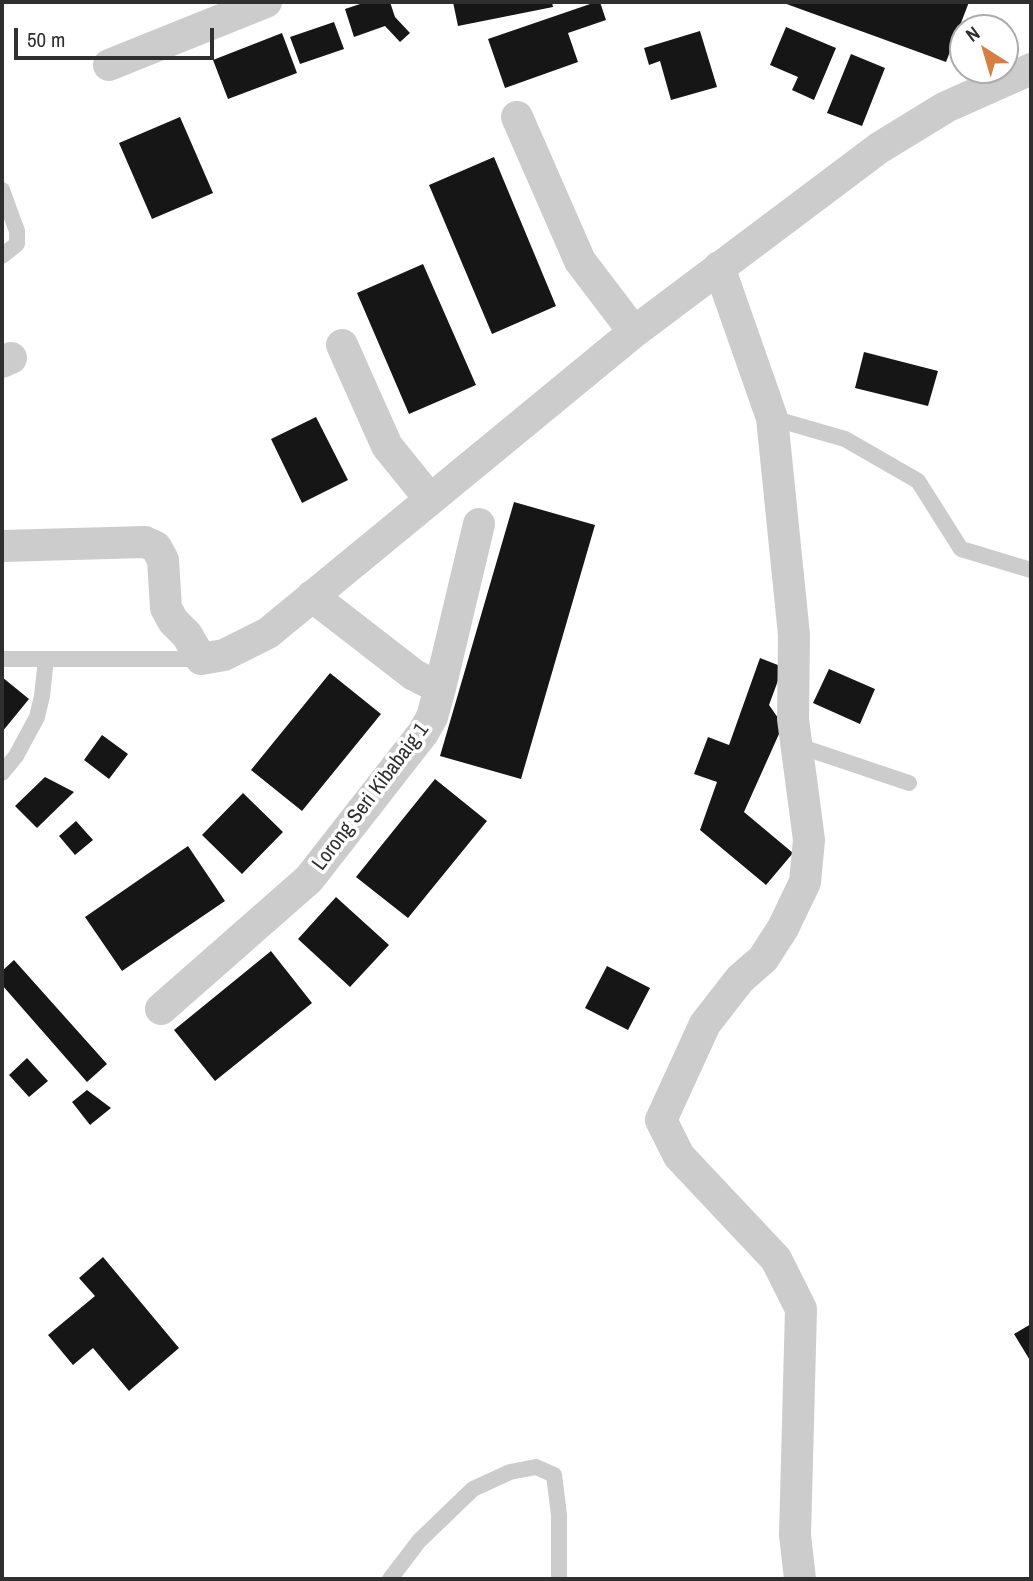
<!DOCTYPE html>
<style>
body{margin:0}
#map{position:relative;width:1033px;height:1581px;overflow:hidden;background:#fff;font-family:"Archivo Narrow",sans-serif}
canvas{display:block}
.frame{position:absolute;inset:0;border:4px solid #2f2f2f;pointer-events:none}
.north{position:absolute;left:949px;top:14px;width:70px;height:70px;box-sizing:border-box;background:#fff;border:2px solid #acacac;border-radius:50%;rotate:323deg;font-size:19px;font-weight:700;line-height:28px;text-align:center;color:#2f2f2f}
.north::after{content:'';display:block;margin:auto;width:24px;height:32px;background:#d57f42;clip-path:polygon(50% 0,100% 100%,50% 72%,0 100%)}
.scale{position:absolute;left:14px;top:28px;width:200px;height:32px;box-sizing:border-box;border:4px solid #2f2f2f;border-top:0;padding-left:9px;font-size:21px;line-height:24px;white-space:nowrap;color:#2f2f2f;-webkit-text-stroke:5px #fff;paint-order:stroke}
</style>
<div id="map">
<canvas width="1033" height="1581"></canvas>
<div class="frame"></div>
<div class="north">N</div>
<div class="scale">50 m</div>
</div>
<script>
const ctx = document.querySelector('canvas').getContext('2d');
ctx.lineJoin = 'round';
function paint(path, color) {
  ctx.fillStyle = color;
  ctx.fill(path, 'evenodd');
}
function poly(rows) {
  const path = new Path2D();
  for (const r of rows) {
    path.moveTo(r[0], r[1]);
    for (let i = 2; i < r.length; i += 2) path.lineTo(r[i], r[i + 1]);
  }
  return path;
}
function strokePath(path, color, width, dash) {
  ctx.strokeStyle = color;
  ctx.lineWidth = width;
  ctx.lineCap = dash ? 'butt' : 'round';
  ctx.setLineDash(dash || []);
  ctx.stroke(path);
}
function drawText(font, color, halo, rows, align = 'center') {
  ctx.font = font + ' "Archivo Narrow",sans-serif';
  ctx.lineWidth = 7;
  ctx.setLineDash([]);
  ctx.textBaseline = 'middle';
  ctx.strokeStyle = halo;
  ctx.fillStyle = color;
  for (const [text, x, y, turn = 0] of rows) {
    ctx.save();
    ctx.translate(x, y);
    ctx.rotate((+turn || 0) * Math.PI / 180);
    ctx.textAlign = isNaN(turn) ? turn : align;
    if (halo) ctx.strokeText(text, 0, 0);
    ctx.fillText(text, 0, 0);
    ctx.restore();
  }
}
paint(poly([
 [366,2,390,2,395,17,410,33,400,42,385,26,354,37,345,9],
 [453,2,552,2,553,7,458,26],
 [596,2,600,2,606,20,568,33,578,62,505,88,488,39],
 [781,2,969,2,946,62],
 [334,22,344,49,300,64,290,37],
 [786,27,836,48,814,100,792,90,798,77,770,65],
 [700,31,717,87,671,100,660,61,649,65,644,48],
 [282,33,297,73,228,99,213,60],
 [851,54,885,68,862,126,827,113],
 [180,117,213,193,152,219,119,143],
 [494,157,556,306,492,334,429,185],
 [423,264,476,385,409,414,357,293],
 [864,352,938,371,928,406,855,388],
 [316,417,348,480,302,503,271,439],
 [514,502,595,525,521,779,440,756],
 [760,658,783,667,769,705,783,725,744,812,793,853,766,885,700,830,717,782,694,774,708,737,729,745],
 [829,669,875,689,860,724,813,703],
 [330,673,381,714,302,811,251,770],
 [2,677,29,699,2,732],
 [102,735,128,754,109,779,84,760],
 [45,777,74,792,37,828,15,806],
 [435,779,487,821,408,918,356,877],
 [243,793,283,832,242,874,202,835],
 [76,821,93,840,75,855,59,836],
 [188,846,225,901,122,971,85,917],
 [336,897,389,945,350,987,298,939],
 [271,951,312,1003,215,1081,174,1030],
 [14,960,107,1064,87,1082,2,985,2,971],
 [607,966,650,988,628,1030,585,1008],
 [27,1058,48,1081,29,1097,9,1075],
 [87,1090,111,1108,90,1125,72,1102],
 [103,1257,179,1348,129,1391,93,1348,73,1365,48,1335,95,1296,79,1278],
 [1031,1324,1031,1362,1014,1334]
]), '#161616');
strokePath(poly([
 [2,190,17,231,17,244,2,256],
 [772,418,845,439,918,481,961,549,1031,570],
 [2,659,201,659],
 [799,746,909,783],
 [2,773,16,756,37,717,42,696,46,659],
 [390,1579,419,1541,473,1489,510,1472,536,1467,554,1475,559,1515,559,1579]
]), '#ccc', 16);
strokePath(poly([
 [109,65,266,2],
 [517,117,580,261,634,332],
 [719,267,772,418,794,635,793,719,809,840,805,882,783,928,763,959,740,979,705,1024,661,1120,679,1156,776,1259,801,1309,795,1535,800,1579],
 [342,345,387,446,429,498],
 [2,362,11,358],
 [2,546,145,542,156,547,163,560,166,608,173,621,187,635,201,659,224,655,268,633,634,332,879,148,946,107,1031,69],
 [312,596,414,675,440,688],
 [161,1009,309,879,423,733,432,717,440,688,479,524]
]), '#ccc', 32);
drawText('21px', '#2f2f2f', '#fff', [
 ["Lorong Seri Kibabaig 1",371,797,-53]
]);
</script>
